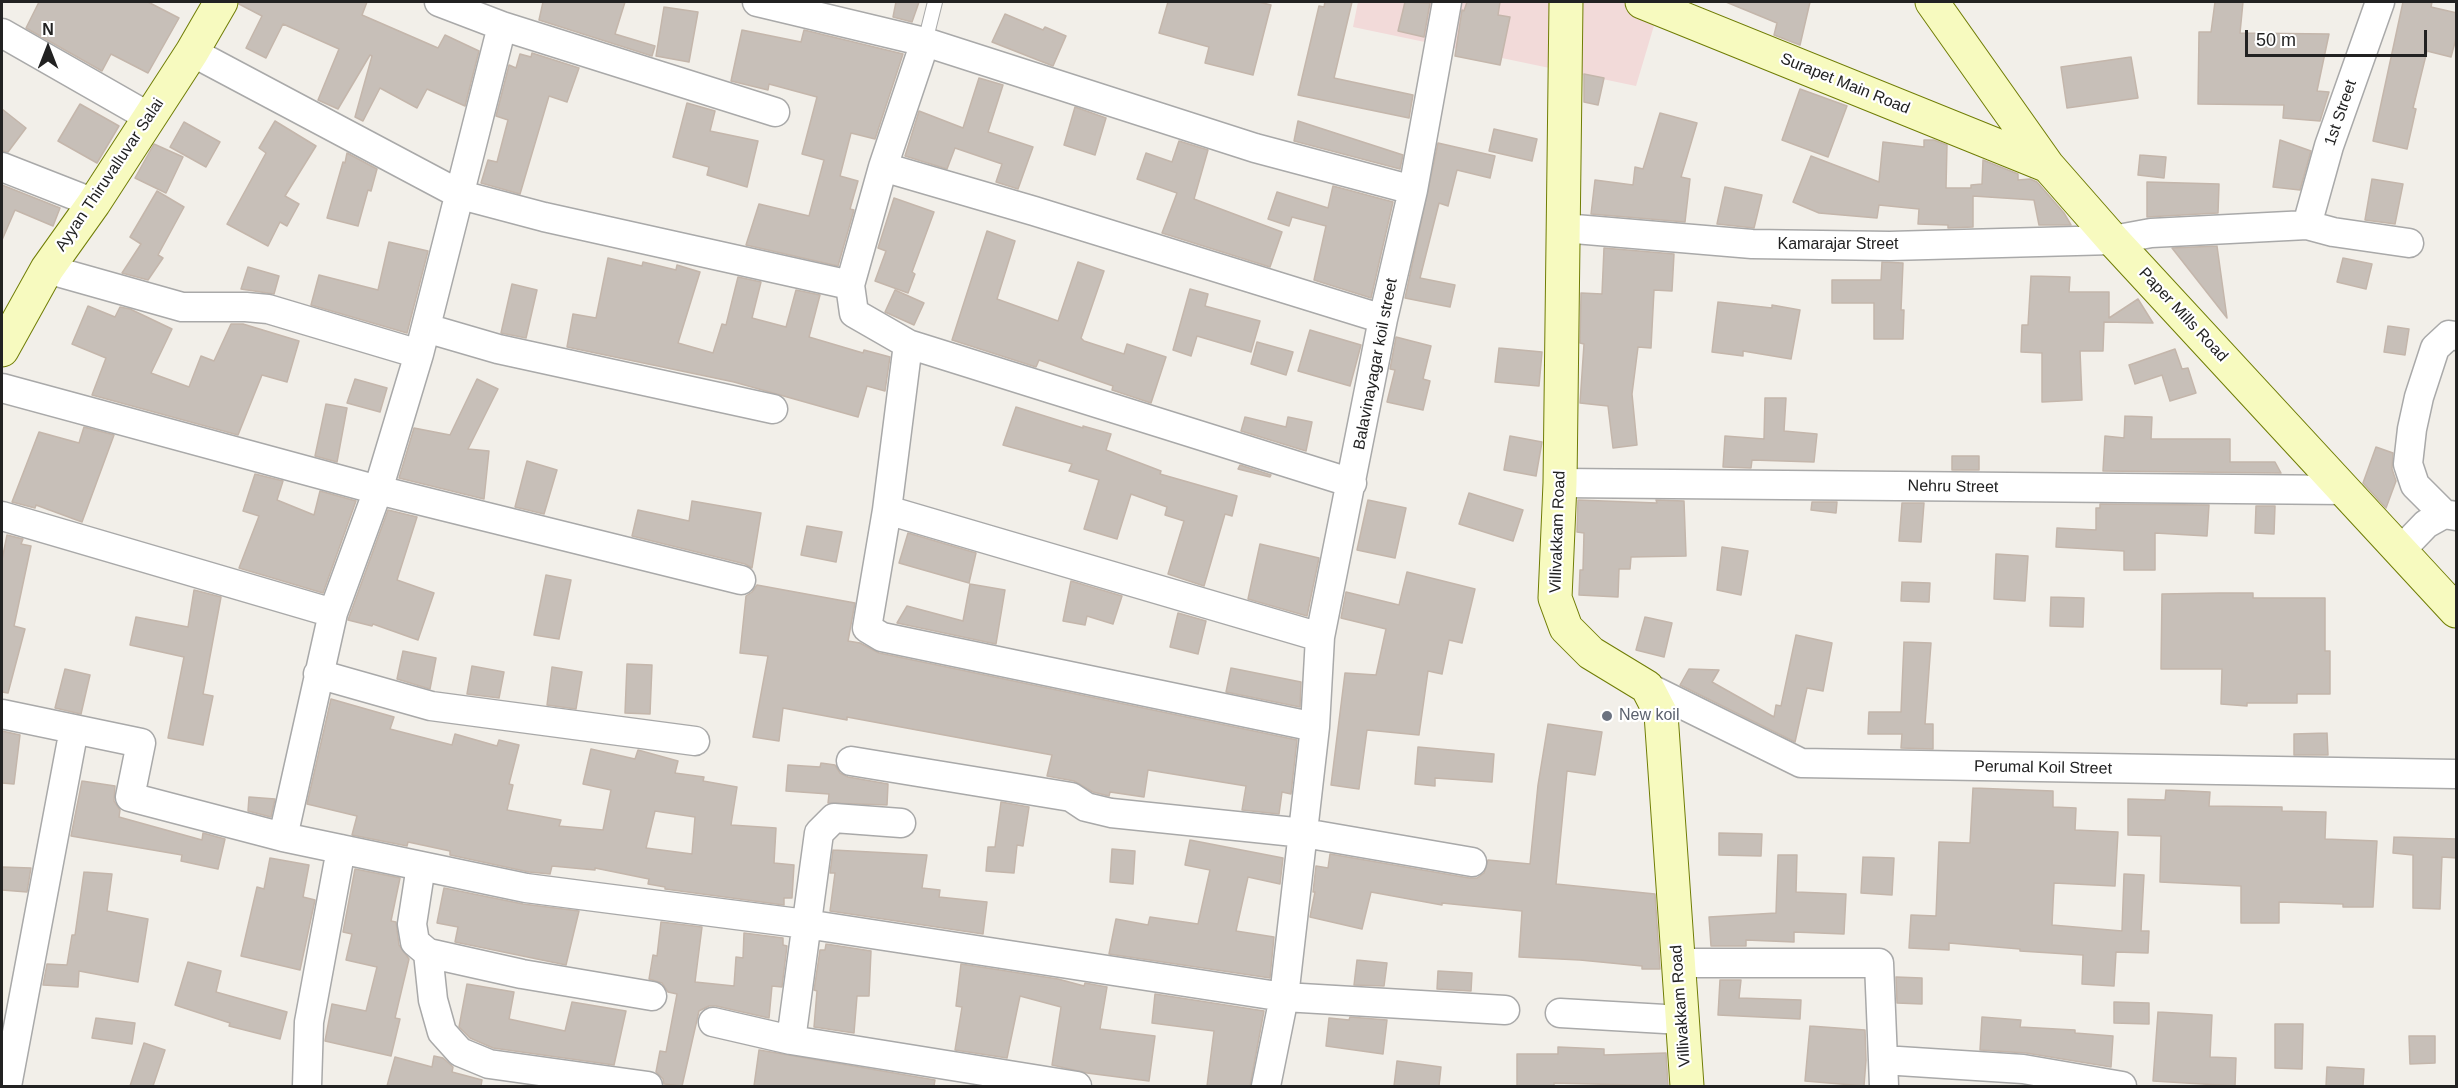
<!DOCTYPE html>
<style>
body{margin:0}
#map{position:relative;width:2458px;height:1088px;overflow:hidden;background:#f2efe9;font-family:Helvetica,sans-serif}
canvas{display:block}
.frame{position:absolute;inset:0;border:3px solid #222;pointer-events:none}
.north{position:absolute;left:18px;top:18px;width:60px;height:60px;-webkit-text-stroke:4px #fff;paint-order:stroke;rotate:0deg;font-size:16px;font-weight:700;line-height:24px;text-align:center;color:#222}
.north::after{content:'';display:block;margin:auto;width:21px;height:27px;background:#222;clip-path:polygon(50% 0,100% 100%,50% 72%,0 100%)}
.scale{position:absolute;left:2245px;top:30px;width:182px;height:27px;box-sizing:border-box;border:3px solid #222;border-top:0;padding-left:8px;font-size:18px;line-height:21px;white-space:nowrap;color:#222;-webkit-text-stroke:4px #fff;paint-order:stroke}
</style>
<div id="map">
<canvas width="2458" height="1088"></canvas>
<div class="frame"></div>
<div class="north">N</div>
<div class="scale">50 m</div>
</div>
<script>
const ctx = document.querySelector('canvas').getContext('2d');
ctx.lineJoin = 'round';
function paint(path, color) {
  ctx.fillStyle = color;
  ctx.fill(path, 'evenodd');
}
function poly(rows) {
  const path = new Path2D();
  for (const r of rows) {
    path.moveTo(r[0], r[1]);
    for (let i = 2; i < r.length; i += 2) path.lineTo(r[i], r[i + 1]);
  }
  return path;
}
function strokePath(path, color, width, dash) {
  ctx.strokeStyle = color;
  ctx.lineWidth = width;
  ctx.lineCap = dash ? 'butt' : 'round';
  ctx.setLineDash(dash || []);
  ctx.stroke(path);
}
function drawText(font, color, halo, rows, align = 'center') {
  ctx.font = font + ' Helvetica,sans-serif';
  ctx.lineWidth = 4.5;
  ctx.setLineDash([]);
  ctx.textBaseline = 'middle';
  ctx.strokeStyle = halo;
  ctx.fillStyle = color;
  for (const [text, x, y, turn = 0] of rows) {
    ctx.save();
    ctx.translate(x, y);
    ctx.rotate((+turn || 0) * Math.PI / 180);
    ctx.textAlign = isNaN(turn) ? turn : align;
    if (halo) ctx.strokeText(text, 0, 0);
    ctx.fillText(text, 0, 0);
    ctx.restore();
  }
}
paint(poly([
 [1358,2,1661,2,1636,86,1353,27]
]), '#f2dad9');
const building = poly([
 [39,2,148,2,179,18,148,73,111,54,102,71,26,28,39,2],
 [240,2,367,2,362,15,438,48,445,35,479,51,465,106,427,89,417,108,380,88,363,121,355,117,372,56,370,55,338,109,318,100,339,49,283,24,266,58,246,48,262,16,239,4,240,2],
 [543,2,625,2,615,34,655,46,652,56,539,20,543,2],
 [896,2,919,2,912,22,893,17,896,2],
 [1168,2,1259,2,1271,5,1253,75,1205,63,1209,47,1159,33,1168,2],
 [1325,2,1352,2,1334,78,1413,95,1409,118,1298,95,1319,6,1324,7,1325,2],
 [1405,2,1430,3,1424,37,1398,31,1405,2],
 [1467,2,1500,2,1498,15,1510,17,1500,65,1455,56,1462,10,1464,11,1467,2],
 [1726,2,1810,2,1800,45,1774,35,1777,23,1726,2],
 [2215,2,2243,2,2240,33,2329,34,2317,91,2329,92,2320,121,2283,118,2284,105,2198,104,2199,32,2211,32,2215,2],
 [2403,2,2432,2,2431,7,2457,13,2457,35,2451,57,2427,51,2413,108,2416,109,2407,149,2373,141,2403,2],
 [664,7,698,12,689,62,656,56,664,7],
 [1005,14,1043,30,1045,27,1066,36,1053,66,992,42,1005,14],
 [742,30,801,42,804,30,903,54,875,139,851,133,840,176,858,181,850,209,854,210,838,266,746,245,759,204,809,216,824,160,802,154,817,97,769,84,768,90,731,81,742,30],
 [532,53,579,68,567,102,549,96,520,194,481,183,488,160,497,162,508,120,496,116,509,65,516,68,520,54,531,57,532,53],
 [2131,57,2138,98,2067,108,2061,67,2131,57],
 [1584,74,1604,78,1598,105,1584,102,1584,74],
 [979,78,1003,85,988,132,1033,147,1018,189,996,182,1002,164,955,148,947,169,905,156,919,111,963,128,979,78],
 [1800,89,1847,106,1828,157,1782,140,1800,89],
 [687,103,715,111,710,131,758,141,747,187,707,175,709,167,673,157,687,103],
 [80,104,119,126,97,163,58,141,80,104],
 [1075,107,1106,118,1095,155,1064,145,1075,107],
 [2,109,26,128,8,152,2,151,2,109],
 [1660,113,1697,123,1681,177,1690,179,1685,222,1591,214,1595,180,1633,185,1635,167,1643,169,1660,113],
 [275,121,316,146,285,196,299,204,287,226,280,222,268,246,227,224,266,153,259,148,275,121],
 [1298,121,1403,155,1400,169,1294,141,1298,121],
 [184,122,220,142,206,167,170,147,184,122],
 [1494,129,1537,139,1532,161,1489,151,1494,129],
 [1924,140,1934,140,1947,145,1946,188,1971,188,1971,185,1982,184,1983,160,2018,174,2018,180,2030,179,2037,182,2064,213,2071,225,2039,225,2034,200,1973,196,1973,227,1948,228,1948,225,1918,224,1919,209,1879,205,1877,218,1819,213,1793,202,1811,156,1879,182,1883,142,1924,147,1924,140],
 [2280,140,2311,151,2300,190,2273,187,2280,140],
 [1179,141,1208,150,1194,199,1282,232,1270,267,1162,233,1177,193,1137,179,1146,153,1172,162,1179,141],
 [1438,143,1495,156,1490,178,1457,170,1448,206,1439,203,1420,278,1455,285,1450,307,1405,298,1438,143],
 [154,144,183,157,166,193,135,178,154,144],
 [347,153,377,169,371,191,368,190,358,226,327,218,343,162,345,163,347,153],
 [2140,155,2166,157,2164,178,2138,175,2140,155],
 [2372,179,2403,184,2395,224,2365,220,2372,179],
 [2147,182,2219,184,2218,213,2147,217,2147,182],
 [2,185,60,208,53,226,15,210,2,240,2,185],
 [1333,186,1393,202,1371,298,1314,280,1326,226,1292,217,1289,226,1268,219,1277,192,1328,208,1333,186],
 [1725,187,1762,195,1754,228,1717,224,1725,187],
 [157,191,184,207,158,255,163,258,148,280,122,273,141,244,130,237,157,191],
 [894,198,934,212,912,272,915,274,908,293,875,281,886,251,878,248,894,198],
 [987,231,1015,241,997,299,1058,321,1078,262,1104,271,1081,338,1084,341,1124,354,1127,344,1166,357,1151,403,1112,390,1113,386,1039,360,1036,367,952,340,987,231],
 [389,242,428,251,407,333,311,305,319,275,378,290,389,242],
 [2217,246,2227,318,2172,248,2217,246],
 [1604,248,1674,254,1672,291,1654,290,1651,348,1638,347,1632,394,1637,445,1613,448,1608,406,1580,403,1584,344,1580,343,1581,293,1602,294,1604,248],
 [608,258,642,266,643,262,676,270,677,265,700,272,678,343,713,353,722,324,726,325,738,277,761,282,752,318,786,327,796,290,820,295,809,337,863,353,864,350,890,357,885,391,867,386,858,417,734,382,567,347,573,314,596,318,608,258],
 [2343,258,2372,264,2366,289,2337,282,2343,258],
 [1882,262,1903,263,1901,310,1904,310,1903,339,1874,339,1874,303,1832,303,1832,280,1881,280,1882,262],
 [248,267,279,276,274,294,241,289,248,267],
 [2031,276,2070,277,2069,292,2109,292,2109,318,2138,299,2153,323,2104,322,2103,351,2080,351,2082,400,2042,402,2042,353,2021,352,2022,325,2028,325,2031,276],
 [512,284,537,290,526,338,501,333,512,284],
 [1190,289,1208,294,1205,306,1260,321,1251,352,1197,336,1191,356,1173,350,1190,289],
 [895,290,924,303,914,325,885,312,895,290],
 [1718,302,1772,308,1772,305,1800,310,1791,359,1743,351,1743,356,1712,352,1718,302],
 [88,306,115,317,120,307,130,309,172,329,151,373,189,387,201,356,214,361,231,324,243,324,299,341,287,382,262,375,238,435,92,395,106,358,72,344,88,306],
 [2388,326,2409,329,2405,355,2384,352,2388,326],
 [1310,330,1361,345,1350,386,1298,371,1310,330],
 [1396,337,1431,346,1423,379,1430,381,1423,410,1387,402,1395,370,1390,369,1396,337],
 [1257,342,1293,352,1286,375,1251,364,1257,342],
 [1499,348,1542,352,1539,386,1495,382,1499,348],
 [2175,349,2182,369,2188,368,2196,393,2170,401,2162,375,2135,384,2129,365,2175,349],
 [355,379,387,388,380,412,347,403,355,379],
 [477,379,498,389,468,449,489,451,484,499,399,478,414,428,450,435,477,379],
 [1765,398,1786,398,1784,431,1817,434,1814,462,1752,460,1751,468,1723,467,1725,436,1764,439,1765,398],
 [326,404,347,408,337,462,315,456,326,404],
 [1016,407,1083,428,1083,426,1111,434,1106,450,1161,471,1160,474,1237,496,1232,516,1225,514,1204,586,1168,574,1184,521,1165,515,1167,507,1131,494,1117,539,1084,529,1099,480,1069,471,1072,464,1003,445,1016,407],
 [2125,416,2152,417,2151,439,2230,439,2230,462,2275,462,2281,473,2103,471,2105,436,2124,438,2125,416],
 [1245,417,1286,427,1288,417,1312,422,1306,451,1241,431,1245,417],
 [84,427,114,435,82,522,36,505,35,508,12,502,39,432,79,443,84,427],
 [1510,436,1542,442,1536,476,1504,470,1510,436],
 [2376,447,2393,453,2392,469,2396,481,2386,508,2363,483,2376,447],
 [1952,456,1979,456,1979,470,1952,470,1952,456],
 [527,461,557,470,544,514,515,507,527,461],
 [1240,465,1271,475,1270,477,1238,469,1240,465],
 [255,474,283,481,277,500,314,515,320,491,356,501,323,593,239,568,259,516,243,511,255,474],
 [1469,493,1523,510,1513,541,1459,524,1469,493],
 [1368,500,1406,508,1395,558,1357,550,1368,500],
 [1578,500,1657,503,1656,500,1684,501,1686,556,1631,557,1630,569,1619,569,1618,597,1579,595,1580,570,1583,570,1584,533,1577,532,1578,500],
 [692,501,761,513,752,568,745,564,632,536,638,510,689,521,692,501],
 [1812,502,1837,502,1836,513,1811,510,1812,502],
 [1902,503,1924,503,1921,542,1899,541,1902,503],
 [2100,504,2209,505,2207,536,2155,533,2155,570,2124,570,2124,551,2056,547,2057,528,2096,530,2096,508,2100,508,2100,504],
 [2256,506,2275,506,2274,534,2255,533,2256,506],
 [388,510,417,517,397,580,434,593,418,640,373,624,372,626,348,620,388,510],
 [807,526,842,532,836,562,801,555,807,526],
 [908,533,976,553,969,583,899,563,908,533],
 [7,535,23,539,21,544,31,546,14,626,25,629,8,693,2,692,2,560,7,535],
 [1260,544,1319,558,1307,616,1248,599,1260,544],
 [1722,547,1748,551,1741,595,1717,590,1722,547],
 [1996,554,2028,556,2025,601,1994,599,1996,554],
 [1407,572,1475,589,1462,643,1449,640,1442,674,1428,671,1419,735,1367,730,1359,789,1331,785,1345,673,1376,675,1386,629,1341,618,1346,592,1399,605,1407,572],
 [546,575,571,580,559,639,534,635,546,575],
 [1071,581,1122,596,1113,624,1087,616,1085,625,1063,621,1071,581],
 [1902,582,1930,583,1929,602,1901,601,1902,582],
 [970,584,1005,590,996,644,897,623,907,606,963,621,970,584],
 [757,585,855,603,848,641,860,643,879,653,1297,740,1291,794,1282,792,1279,814,1242,810,1246,786,1148,770,1144,797,1110,792,1109,796,1093,792,1074,781,1047,776,1052,755,847,717,847,720,783,708,779,741,753,737,768,656,740,653,746,596,752,592,757,585],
 [194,590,221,597,203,694,213,696,203,745,168,738,184,657,130,645,136,617,188,627,194,590],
 [2219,593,2253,593,2253,598,2325,598,2325,651,2330,651,2330,694,2297,694,2297,703,2247,703,2247,706,2221,704,2222,669,2161,669,2162,594,2219,593],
 [2051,597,2084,598,2083,627,2050,626,2051,597],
 [1178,613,1206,621,1198,654,1170,647,1178,613],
 [1645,617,1672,623,1664,657,1636,650,1645,617],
 [1796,635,1832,643,1823,691,1807,688,1795,742,1680,685,1689,669,1719,670,1712,682,1774,717,1776,705,1781,706,1796,635],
 [1904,642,1931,643,1925,724,1933,724,1933,749,1901,748,1902,734,1868,734,1869,712,1901,712,1904,642],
 [403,651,436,658,430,689,397,679,403,651],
 [627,664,652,665,650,714,625,713,627,664],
 [472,666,504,672,499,698,467,694,472,666],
 [552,667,582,672,576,709,547,705,552,667],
 [1231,668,1301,682,1300,707,1226,692,1231,668],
 [65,669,90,675,81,714,55,708,65,669],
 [331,699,394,717,390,729,452,745,455,734,497,746,499,740,519,745,509,784,513,785,507,810,561,820,559,826,603,830,611,790,583,784,591,749,635,759,638,750,678,761,675,773,704,777,703,781,737,787,731,825,776,828,774,863,794,865,792,898,784,898,784,905,665,889,665,887,648,884,649,879,595,868,595,870,552,866,550,874,529,872,450,855,450,851,408,842,407,846,352,835,357,816,307,804,331,699],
 [655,811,695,817,692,854,646,848,655,811],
 [1548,724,1602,732,1595,775,1567,771,1556,884,1655,894,1660,969,1642,969,1642,966,1580,960,1519,957,1522,911,1442,903,1442,905,1371,892,1362,929,1310,917,1315,892,1313,892,1316,866,1328,868,1330,854,1469,878,1477,878,1484,873,1488,860,1530,864,1538,785,1548,724],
 [2,731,20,735,14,784,2,783,2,731],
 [2327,733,2328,755,2294,755,2294,734,2327,733],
 [1418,747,1494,754,1492,782,1435,778,1435,786,1415,784,1418,747],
 [821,763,835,765,840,773,848,777,888,784,887,805,828,803,829,794,786,791,788,765,820,767,821,763],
 [82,781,115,786,114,801,120,810,119,817,202,840,203,833,225,839,218,869,181,861,182,855,71,836,82,781],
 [1973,788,2053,791,2053,807,2076,808,2075,830,2118,832,2115,886,2054,883,2052,925,2122,931,2124,874,2144,875,2141,931,2149,931,2148,953,2116,952,2114,986,2082,984,2083,955,2020,951,2020,949,1949,943,1949,950,1909,948,1911,915,1936,916,1939,842,1970,843,1973,788],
 [2166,790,2210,792,2209,806,2282,807,2282,811,2326,812,2325,839,2377,841,2373,907,2343,907,2343,904,2279,902,2279,923,2241,923,2241,886,2160,882,2161,836,2128,835,2128,799,2165,800,2166,790],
 [249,797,275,799,271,817,248,811,249,797],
 [1001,802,1029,807,1023,846,1017,845,1014,873,986,871,988,847,995,847,1001,802],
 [1719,833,1762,834,1761,856,1719,855,1719,833],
 [2394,837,2457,839,2457,858,2442,857,2440,909,2413,908,2413,855,2393,853,2394,837],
 [1190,840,1283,858,1280,884,1248,877,1236,931,1274,937,1270,978,1109,954,1116,919,1148,925,1150,917,1198,924,1210,870,1185,865,1190,840],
 [1112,849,1135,851,1133,884,1110,882,1112,849],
 [833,850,927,855,922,888,940,890,939,897,987,902,983,934,830,911,835,873,830,873,833,850],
 [1778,855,1797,855,1796,892,1846,894,1844,934,1794,932,1794,942,1746,940,1746,946,1711,946,1709,917,1776,913,1778,855],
 [1863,857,1894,858,1892,895,1861,893,1863,857],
 [270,858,309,865,303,897,315,900,300,970,241,956,257,887,264,889,270,858],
 [2,867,31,868,27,892,2,890,2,867],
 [355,869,400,878,391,921,396,922,399,945,409,959,395,1018,400,1019,391,1056,325,1041,332,1004,366,1011,377,967,346,960,352,934,343,932,355,869],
 [84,872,112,874,107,911,148,919,138,982,79,971,78,987,43,985,47,964,67,965,72,935,75,935,84,872],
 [444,888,523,904,579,911,566,965,455,942,458,927,437,923,444,888],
 [661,922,702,927,695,982,734,986,736,957,743,958,744,933,783,938,783,945,787,946,782,987,772,986,769,1018,716,1006,709,1006,699,1011,682,1086,664,1084,663,1079,656,1072,660,1051,666,1052,677,994,668,992,662,983,649,979,653,955,657,956,661,922],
 [826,944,871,951,869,996,857,996,854,1033,814,1027,817,991,814,990,820,950,825,950,826,944],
 [1357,960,1387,963,1384,986,1354,985,1357,960],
 [188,962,221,971,216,992,287,1012,280,1039,229,1026,230,1023,175,1005,188,962],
 [961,964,1058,979,1084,986,1085,983,1107,987,1100,1029,1155,1036,1149,1081,1087,1073,1052,1065,1061,1007,1020,996,1007,1058,955,1050,962,1007,956,1006,961,964],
 [1438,971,1472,973,1471,991,1437,989,1438,971],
 [1896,977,1922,978,1922,1004,1897,1003,1896,977],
 [1720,980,1741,980,1739,998,1801,1000,1800,1019,1718,1015,1720,980],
 [467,984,514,992,509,1019,565,1031,572,1002,626,1011,614,1065,493,1048,470,1038,459,1027,467,984],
 [1155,994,1264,1011,1250,1086,1207,1086,1214,1031,1152,1023,1155,994],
 [2114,1002,2149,1003,2149,1024,2114,1023,2114,1002],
 [2158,1012,2212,1015,2210,1057,2236,1058,2235,1086,2153,1081,2158,1012],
 [1350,1017,1387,1020,1383,1054,1326,1046,1329,1018,1349,1020,1350,1017],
 [1982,1017,2021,1020,2020,1027,2075,1030,2075,1033,2113,1036,2111,1067,2026,1053,1980,1050,1982,1017],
 [96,1018,135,1023,132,1044,92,1038,96,1018],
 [2275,1024,2303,1024,2302,1069,2275,1068,2275,1024],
 [1810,1026,1865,1030,1866,1060,1864,1086,1805,1081,1810,1026],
 [2409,1036,2435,1036,2435,1063,2410,1064,2409,1036],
 [144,1043,165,1050,153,1086,130,1086,144,1043],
 [1558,1047,1604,1049,1604,1055,1666,1053,1668,1086,1554,1083,1554,1086,1517,1086,1517,1054,1558,1054,1558,1047],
 [759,1050,935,1080,934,1086,754,1086,759,1050],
 [434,1056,443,1058,453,1067,452,1072,482,1080,481,1086,387,1086,395,1057,432,1067,434,1056],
 [1397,1061,1441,1067,1439,1086,1394,1086,1397,1061],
 [2327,1067,2364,1069,2363,1086,2326,1086,2327,1067]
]);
paint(building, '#c7bfb8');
strokePath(building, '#c4b6ab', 1.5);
const lane = poly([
 [925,42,935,2]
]);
const street = poly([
 [439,2,502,26,775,112],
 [757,2,925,42,1255,148,1413,190],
 [2,33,149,117],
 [192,52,461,195,544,217,850,285,854,313,908,344,1352,483],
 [2,167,94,203],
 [883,167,1034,211,1383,319],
 [2307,225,2329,146,2380,2],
 [1563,228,1752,244,1890,246,2113,240,2151,233,2307,225,2333,232,2409,243],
 [47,269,182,307,246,307,268,309,419,354],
 [850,285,883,167,925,42],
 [426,328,498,349,773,409],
 [2,388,378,490,741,580],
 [1560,483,2346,490],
 [887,510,908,344],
 [2444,514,2415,485,2408,464,2412,429,2419,397,2435,348,2449,335,2456,336],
 [2,516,333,613],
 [2401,550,2426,524,2444,514,2456,516],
 [318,674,431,706,695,741],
 [1647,687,1801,763,2456,774],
 [2,714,141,743,130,797,283,837,526,888,806,924,1284,997,1505,1010],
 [1315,727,882,637,867,628,887,510,1320,637],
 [851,761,1071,797,1086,807,1111,813,1304,833,1472,862],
 [283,837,333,613,378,490,419,354,502,26],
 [421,866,412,924,415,942,428,953,522,974,652,996],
 [428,953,433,1000,442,1032,460,1052,489,1064,648,1086],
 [1678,963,1879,963,1883,1060,2023,1069,2122,1086],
 [1560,1013,1682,1020],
 [713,1022,791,1040,1077,1086],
 [791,1040,819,833,834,818,901,823],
 [1883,1060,1884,1086],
 [7,1086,74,729],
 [307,1086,309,1022,341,849],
 [1266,1086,1284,997,1315,727,1320,637,1383,319,1413,190,1447,2]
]);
const secondary = poly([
 [1566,2,1560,483,1555,598,1566,628,1591,653,1647,687,1661,714,1687,1086],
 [1642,2,2048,166],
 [1932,2,2048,166,2113,240,2456,611],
 [2,350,47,269,94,203,192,52,221,2]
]);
strokePath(lane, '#a9a9a9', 16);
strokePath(street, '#a9a9a9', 31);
strokePath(secondary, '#707d05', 35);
strokePath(lane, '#fff', 14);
strokePath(street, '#fff', 28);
strokePath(secondary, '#f7fabf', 33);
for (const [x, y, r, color] of [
 [1607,716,6,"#6b7280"]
]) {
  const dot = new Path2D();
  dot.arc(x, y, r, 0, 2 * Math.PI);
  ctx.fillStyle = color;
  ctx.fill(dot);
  strokePath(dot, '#fff', 2);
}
drawText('16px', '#222', '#fff', [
 ["Surapet Main Road",1845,84,22],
 ["1st Street",2341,113,-71],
 ["Ayyan Thiruvalluvar Salai",110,175,-56],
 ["Kamarajar Street",1838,245],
 ["Paper Mills Road",2183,315,47],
 ["Balavinayagar koil street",1376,364,-79],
 ["Nehru Street",1953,487,1],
 ["Villivakkam Road",1558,532,-88],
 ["Perumal Koil Street",2043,768,1],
 ["Villivakkam Road",1681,1006,-94]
]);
drawText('16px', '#5b616d', '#fff', [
 ["New koil",1619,716]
], 'left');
</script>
